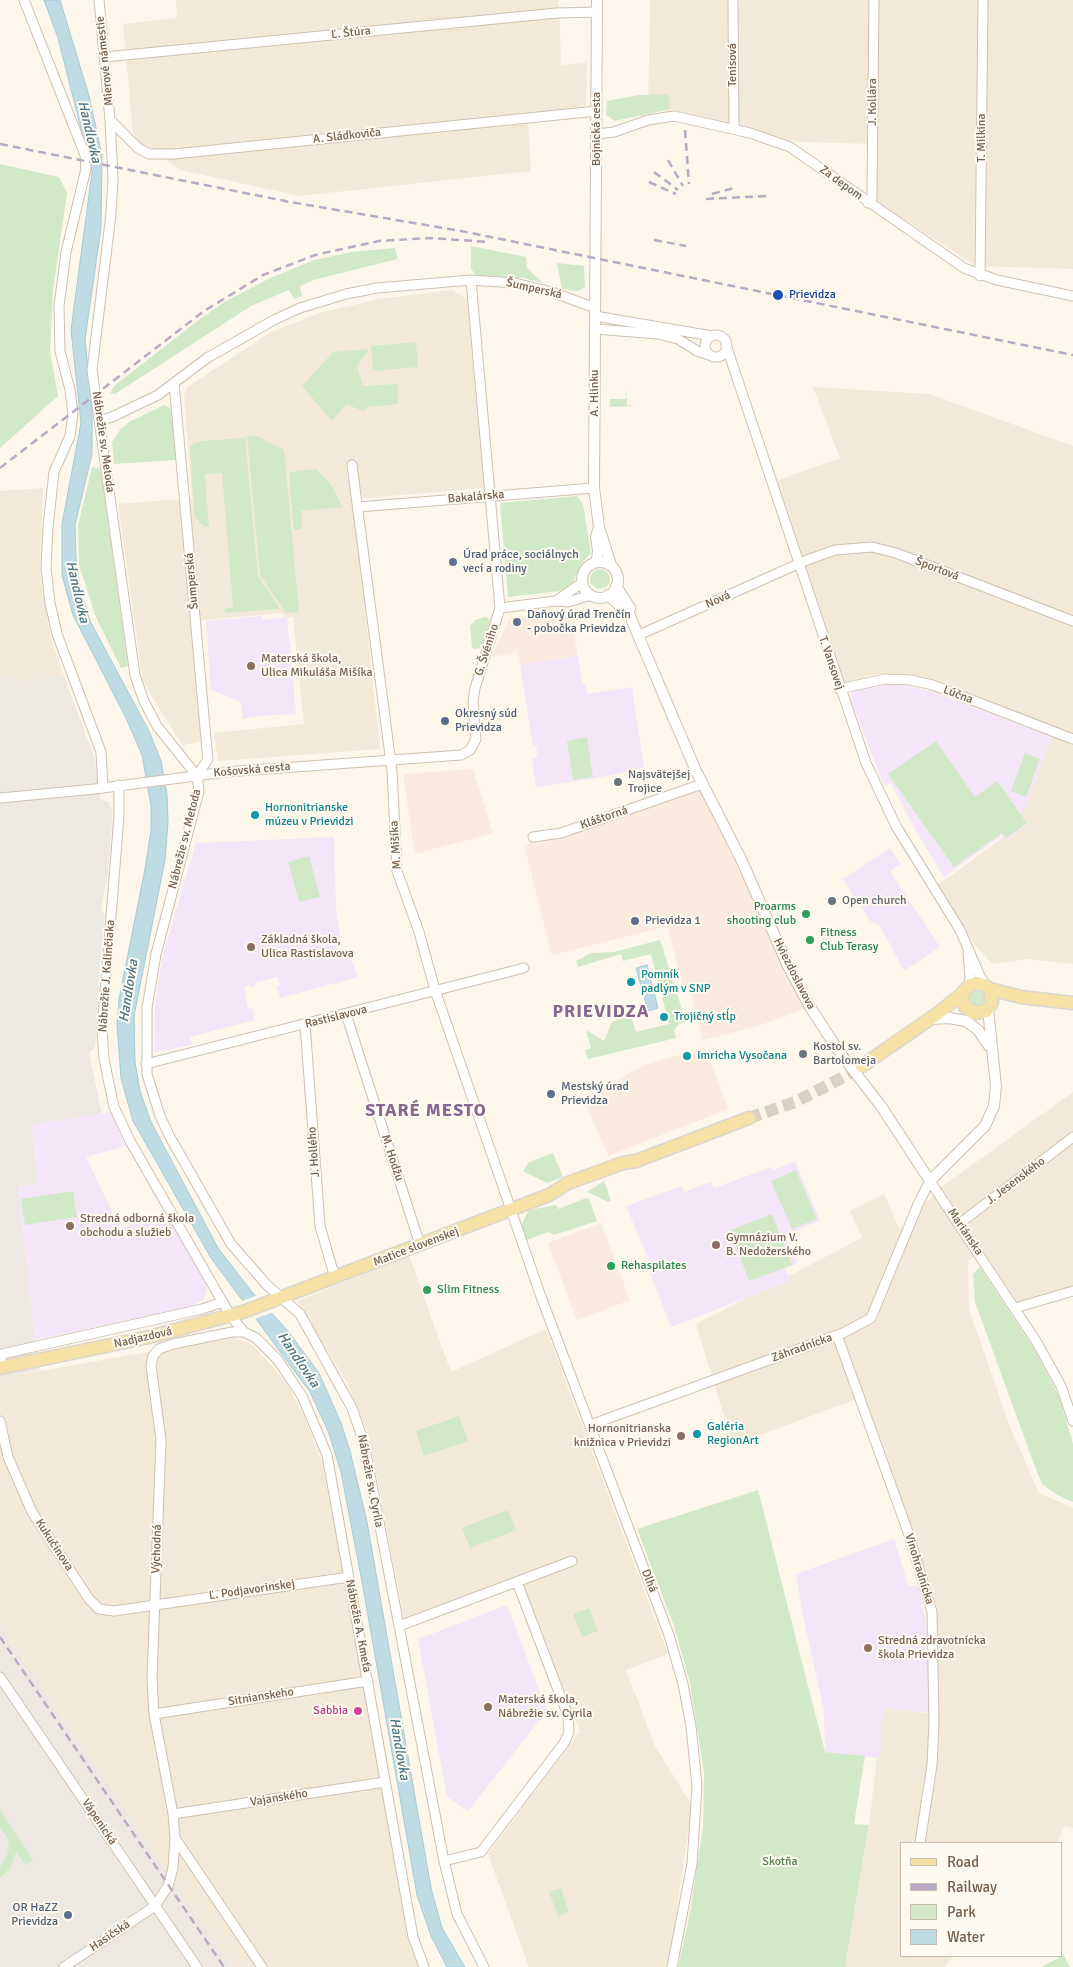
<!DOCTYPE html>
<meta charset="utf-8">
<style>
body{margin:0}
#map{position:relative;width:1073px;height:1967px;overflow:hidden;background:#fcf7ea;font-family:Signika,sans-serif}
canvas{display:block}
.legend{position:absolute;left:900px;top:1842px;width:162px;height:115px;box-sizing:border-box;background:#fefaf0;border:1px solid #c8bcaf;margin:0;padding:6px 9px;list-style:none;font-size:15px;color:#76604e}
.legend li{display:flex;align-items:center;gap:10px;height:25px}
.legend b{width:25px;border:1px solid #c8bcaf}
</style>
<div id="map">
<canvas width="1073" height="1967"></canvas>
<ul class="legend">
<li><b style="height:6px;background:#f6e1a6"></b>Road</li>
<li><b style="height:6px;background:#bba8c6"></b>Railway</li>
<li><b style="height:14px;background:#d2e9c8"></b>Park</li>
<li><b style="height:14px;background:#bfdce5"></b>Water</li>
</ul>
</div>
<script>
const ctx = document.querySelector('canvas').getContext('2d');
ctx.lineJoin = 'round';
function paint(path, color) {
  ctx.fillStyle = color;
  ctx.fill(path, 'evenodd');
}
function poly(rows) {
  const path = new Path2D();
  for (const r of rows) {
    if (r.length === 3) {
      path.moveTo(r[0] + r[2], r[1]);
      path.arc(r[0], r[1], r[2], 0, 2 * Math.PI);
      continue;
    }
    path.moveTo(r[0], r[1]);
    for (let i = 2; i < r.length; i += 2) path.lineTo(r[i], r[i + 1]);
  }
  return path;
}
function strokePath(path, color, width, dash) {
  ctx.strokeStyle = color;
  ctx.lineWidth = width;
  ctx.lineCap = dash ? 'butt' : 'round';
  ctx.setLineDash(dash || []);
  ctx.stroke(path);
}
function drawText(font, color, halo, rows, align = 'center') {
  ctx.font = font + ' Signika,sans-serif';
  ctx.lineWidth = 4;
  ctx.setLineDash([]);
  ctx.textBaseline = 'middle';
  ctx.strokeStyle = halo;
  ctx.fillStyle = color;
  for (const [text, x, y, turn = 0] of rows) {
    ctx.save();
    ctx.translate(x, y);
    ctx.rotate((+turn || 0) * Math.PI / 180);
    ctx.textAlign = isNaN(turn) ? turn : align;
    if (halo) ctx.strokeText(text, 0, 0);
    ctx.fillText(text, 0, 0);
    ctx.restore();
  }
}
paint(poly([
 [176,0,559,0,561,65,587,63,586,106,528,123,531,171,299,196,181,170,140,143,133,132,123,24,177,18],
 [650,0,1073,0,1073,269,976,266,876,201,876,144,798,142,672,110,648,113],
 [452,290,467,299,484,488,353,499,380,749,218,761,214,733,304,724,293,617,286,617,281,613,194,621,203,741,182,745,143,682,118,504,192,498,184,397,186,388,271,332,322,312,380,299],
 [813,387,929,394,1073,446,1073,964,1029,959,992,964,973,943,938,885,1001,839,1044,724,942,681,902,674,875,674,842,683,776,481,840,458],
 [43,488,40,572,50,635,64,676,19,682,18,678,0,679,0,491],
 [1073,1092,1073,1287,1019,1304,981,1253,968,1261,969,1309,1010,1427,1039,1493,1073,1508,1073,1828,1064,1826,1057,1843,902,1843,902,1956,953,1956,945,1967,845,1967,869,1825,883,1708,935,1714,931,1599,862,1397,733,1445,696,1324,862,1238,850,1211,884,1194,900,1230,940,1188],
 [409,1256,451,1372,546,1329,668,1654,626,1670,654,1744,692,1806,672,1942,666,1967,529,1967,488,1854,580,1731,519,1575,404,1618,369,1436,347,1383,297,1301],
 [233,1337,253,1345,285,1381,305,1418,322,1462,365,1689,408,1942,419,1967,233,1967,0,1625,0,1378]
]), '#f3e9d8');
paint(poly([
 [569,611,578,656,520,664,518,652,491,657,510,618],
 [473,769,493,833,415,854,403,774],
 [699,788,806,1008,758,1026,703,1040,692,996,684,989,667,926,552,955,524,845,585,831],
 [705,1047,728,1109,608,1156,584,1099,642,1066],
 [601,1223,630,1300,577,1320,548,1243]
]), '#fbeade');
paint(poly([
 [64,676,95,759,100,799,108,802,113,810,108,873,101,911,105,914,99,977,96,1039,95,1047,89,1053,102,1114,32,1125,38,1184,18,1187,40,1370,0,1378,0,679,18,678,19,682],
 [0,1625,233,1967,0,1967]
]), '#ede9e2');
paint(poly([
 [262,616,263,620,287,617,296,714,257,716,243,719,241,702,211,690,206,621],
 [578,656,582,683,585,683,587,694,632,687,644,768,597,778,536,787,532,759,538,757,536,745,533,746,520,664],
 [887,685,900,685,927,690,1052,737,1022,815,1028,824,1006,840,1002,835,944,877,916,831,891,783,884,786,851,701,851,694,855,690],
 [334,837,336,908,341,945,336,945,337,956,347,955,354,965,358,977,280,998,277,987,280,985,277,977,255,983,255,986,251,987,250,985,244,986,248,1008,252,1008,255,1020,190,1037,192,1045,154,1052,155,1007,162,958,196,843],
 [890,848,901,864,890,871,940,947,904,971,885,935,879,925,870,921,843,879],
 [110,1112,126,1146,86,1157,120,1228,166,1215,201,1274,207,1287,206,1293,203,1300,192,1306,35,1340,18,1187,38,1184,32,1125],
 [795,1161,820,1220,786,1236,797,1263,785,1269,790,1281,671,1327,648,1267,650,1262,626,1206,682,1186,684,1192,711,1182,714,1188,772,1167,773,1170],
 [894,1539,909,1587,918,1585,925,1615,928,1637,923,1645,931,1658,931,1713,883,1708,880,1758,825,1752,824,1711,803,1616,796,1574],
 [507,1605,547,1711,468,1811,447,1797,418,1639]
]), '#f4e6f8');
paint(poly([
 [668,94,670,109,615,121,606,115,607,101,638,95],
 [0,164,59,177,67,193,53,290,50,351,58,396,0,448],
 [471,246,526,257,527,268,543,283,523,278,476,275,471,269],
 [395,248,398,259,314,280,300,286,302,296,294,299,289,290,251,306,115,394,110,393,114,386,200,319,226,301,270,278,314,260,351,252],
 [557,263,584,266,585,287,578,291,562,289],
 [416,342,418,367,373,371,371,346],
 [369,349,357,366,363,386,397,384,398,404,368,407,363,411,346,404,332,421,302,386,333,352],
 [626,385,627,405,633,406,610,407,610,399,626,399],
 [164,405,174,410,176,460,114,464,112,442,120,430,129,422],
 [247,436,257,436,284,450,299,612,286,613,260,575],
 [245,438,258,576,280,609,225,613,224,609,233,607,222,473,205,474,209,527,204,527,194,516,190,446,201,441],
 [92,467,101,469,128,666,121,668,95,615,79,564,78,525],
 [316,469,332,486,342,507,301,511,302,529,294,530,289,472],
 [577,496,583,504,591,553,581,564,572,584,560,591,508,597,500,503],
 [600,579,10],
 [485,617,488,618,490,621,482,648,475,649,472,648,470,626,475,620],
 [587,737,593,777,573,780,567,741],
 [936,741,975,797,997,781,1027,823,1006,838,996,825,1002,833,954,867,888,774],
 [1025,753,1040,759,1026,797,1011,791],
 [309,856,320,897,299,902,288,862],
 [660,940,686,1022,679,1024,674,1030,676,1038,588,1059,585,1050,591,1048,586,1030,604,1041,612,1022,631,1016,636,1032,669,1024,651,954,623,961,621,954,578,967,576,961,591,953,614,952],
 [982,988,988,998,981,1008,969,1005,968,994,971,990],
 [553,1153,563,1177,547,1183,523,1171,529,1162],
 [796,1170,817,1219,792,1229,771,1181],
 [604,1181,611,1201,608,1202,587,1192],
 [73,1191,77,1217,25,1225,21,1199],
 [586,1198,589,1199,597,1221,554,1235,548,1232,527,1240,521,1225,529,1210,556,1205,558,1209],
 [772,1214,792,1265,749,1281,730,1230],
 [980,1267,1034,1349,1059,1396,1073,1444,1073,1502,1057,1495,1042,1484,1034,1464,975,1302,973,1274],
 [459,1416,468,1441,424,1456,416,1431],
 [758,1490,825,1752,865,1756,854,1824,869,1825,845,1967,678,1967,689,1918,703,1828,704,1772,690,1683,674,1626,637,1529],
 [508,1510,516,1530,470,1548,462,1528],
 [589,1608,598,1631,582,1637,573,1614],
 [0,1810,33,1860,26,1865,16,1852,10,1869,0,1878,0,1867,7,1856,9,1841,0,1827],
 [561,1888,569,1912,558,1916,549,1892],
 [1063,1954,1070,1967,1041,1967,1062,1956]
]), '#d2e9c8');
const water = poly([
 [44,0,60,0,89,96,102,155,101,228,85,339,92,411,92,454,75,525,76,558,80,587,90,621,149,731,161,761,167,794,168,822,165,860,134,1016,135,1062,140,1091,151,1122,218,1248,252,1292,287,1330,319,1373,341,1423,350,1451,367,1522,431,1888,442,1928,465,1967,447,1967,431,1936,417,1895,363,1587,341,1472,328,1431,310,1392,211,1258,133,1121,121,1078,117,1025,119,999,145,869,151,830,151,806,142,755,126,718,73,615,62,575,62,524,81,423,71,330,92,172,58,38,44,0],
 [647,965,658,1008,648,1011,636,968,647,965]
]);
paint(water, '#bfdce5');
strokePath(water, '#a5cad6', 1);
paint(poly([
 [258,1295,274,1312,252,1320,239,1302]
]), '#fcf7ea');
strokePath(poly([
 [749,1118,795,1102,838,1080,862,1066]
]), '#dad1c3', 12, [12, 6]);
const minor = poly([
 [24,0,85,155,86,169,66,252,59,306,60,351,70,390,73,414,70,436,54,472,48,527,46,568,50,603,57,634,101,752,103,788],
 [99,0,110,120,113,178,111,214,92,370,135,675,143,699,157,726,197,776,199,791,156,954,147,1008,147,1074,160,1116,170,1137,231,1244,267,1285,300,1314,352,1408,364,1443,444,1861,457,1914,484,1967],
 [733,0,734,129],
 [105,57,557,13,597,12],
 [110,120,138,148,149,154,174,154,597,111],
 [597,134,614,132,648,120,674,116,750,133,790,147,964,268,997,280,1073,296],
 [868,203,872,198,872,191,874,0],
 [980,276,983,0],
 [595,316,712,336],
 [595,329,658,334,678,339,697,351,709,355],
 [716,346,11],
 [726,345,866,763,896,826,960,930,980,976,986,986],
 [174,383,207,750,208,759,197,776],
 [99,421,112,417,158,395,207,358,274,320,300,308,346,294,377,288,471,280,515,283,552,292,595,308],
 [352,465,392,771,397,871,419,932,435,990,540,1294,669,1635,683,1684,691,1726,697,1786,692,1864,672,1967],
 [358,507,594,488],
 [556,601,583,582],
 [500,608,556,601,568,602,591,595],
 [639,635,807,560,835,550,872,547,896,553,1073,621],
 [839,689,885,679,910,680,933,685,1073,739],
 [119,785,119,816,102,1029,104,1059,114,1107,130,1141,230,1315,244,1332,256,1338,278,1360,302,1396,327,1455,413,1937,424,1967],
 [0,798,95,789,226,772,461,755,470,750,476,739,473,702,475,688,500,608,471,280],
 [533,837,561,833,702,784],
 [968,986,970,978,968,953],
 [346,1014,420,1245],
 [305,1024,320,1226,335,1278],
 [146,1064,524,968],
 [959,1224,1073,1137],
 [1015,1308,1073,1291],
 [837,1335,908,1532,932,1612,934,1723,932,1765,920,1843],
 [0,1363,2,1354,202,1309,223,1302],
 [0,1421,8,1457,32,1512,89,1599,99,1609,114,1611,349,1577],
 [590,1425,843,1333,871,1318,919,1202,930,1181,1036,1341,1061,1386,1073,1421],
 [399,1626,572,1561],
 [0,1677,197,1967],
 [154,1714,368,1681],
 [173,1814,385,1782],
 [175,1838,262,1967],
 [444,1861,481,1852,564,1743,569,1732,568,1716,517,1582],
 [64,1967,155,1906,168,1886,173,1868,175,1838,173,1814,154,1714,152,1678,161,1440,151,1366,153,1356,159,1349,173,1344,232,1332,244,1332]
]);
const tertiary = poly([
 [597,0,594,488,599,527,611,565],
 [597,562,598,550,596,537,599,527],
 [600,580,18],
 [616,586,630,608,629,614,696,771,741,859,788,966,810,1007,840,1053,881,1106,930,1181,985,1126,994,1106,996,1086,988,1009],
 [608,595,629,614],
 [930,1019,949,1018,966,1021,978,1030,989,1046]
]);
const primary = poly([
 [990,989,992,1002,986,1011,975,1013,965,1007,962,998,964,991,970,985,977,983,984,985,990,989,1021,997,1073,1003],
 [862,1066,937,1014,963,993],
 [0,1368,149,1337,243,1312,549,1195,568,1183,623,1163,636,1161,749,1118]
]);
strokePath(minor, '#cec0b0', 11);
strokePath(tertiary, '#cec0b0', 12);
strokePath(primary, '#dbd6d1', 15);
strokePath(minor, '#fff', 9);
strokePath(tertiary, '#fff', 10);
strokePath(primary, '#f6e1a6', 12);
strokePath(poly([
 [685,130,689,184],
 [0,144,290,202,461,231,1073,355],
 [668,160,683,186],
 [654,172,678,190],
 [649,182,676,194],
 [712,194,734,188],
 [706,199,768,196],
 [654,240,686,246],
 [0,468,204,311,263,275,315,255,379,241,431,238,489,242],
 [0,1637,224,1967]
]), '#bba8c6', 2.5, [8, 5]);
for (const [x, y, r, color] of [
 [778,295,6,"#1a4fb4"],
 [453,562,5,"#5c6f8a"],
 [517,622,5,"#5c6f8a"],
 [251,666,5,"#8d6e63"],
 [445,721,5,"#5c6f8a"],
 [618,782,5,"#6b7280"],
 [255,815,5,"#0f9aa8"],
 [832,901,5,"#6b7280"],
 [806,914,5,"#2e9e5b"],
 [635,921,5,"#5c6f8a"],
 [810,940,5,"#2e9e5b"],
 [251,947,5,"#8d6e63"],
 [631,982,5,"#0f9aa8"],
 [664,1017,5,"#0f9aa8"],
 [803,1054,5,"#6b7280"],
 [687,1056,5,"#0f9aa8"],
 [551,1094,5,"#5c6f8a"],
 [70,1226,5,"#8d6e63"],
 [716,1245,5,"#8d6e63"],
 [611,1266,5,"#2e9e5b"],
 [427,1290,5,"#2e9e5b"],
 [697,1434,5,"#0f9aa8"],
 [681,1436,5,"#8d6e63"],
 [868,1648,5,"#8d6e63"],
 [488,1707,5,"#8d6e63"],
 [358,1711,5,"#d1479c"],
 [68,1915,5,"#5c6f8a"]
]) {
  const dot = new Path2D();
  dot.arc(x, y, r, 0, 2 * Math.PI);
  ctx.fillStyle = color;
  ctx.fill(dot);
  strokePath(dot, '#fefaf0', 2);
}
drawText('12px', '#76604e', '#fefaf0', [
 ["Ľ. Štúra",351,33,-6],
 ["Mierové námestie",105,61,-96],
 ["Tenisová",733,65,-90],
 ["J. Kollára",873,102,-90],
 ["Bojnická cesta",597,129,-90],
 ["A. Sládkoviča",347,136,-6],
 ["T. Milkina",982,138,-90],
 ["Za depom",841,183,36],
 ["Šumperská",534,289,13],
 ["A. Hlinku",595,393,-90],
 ["Nábrežie sv. Metoda",103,442,82],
 ["Bakalárska",476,497,-5],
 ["Športová",937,569,21],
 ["Šumperská",192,581,-95],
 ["Nová",718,600,-24],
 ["G. Švéniho",487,650,-72],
 ["T. Vansovej",831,663,71],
 ["Lúčna",958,695,21],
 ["Košovská cesta",252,770,-5],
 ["Kláštorná",604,818,-19],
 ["Nábrežie sv. Metoda",185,839,-76],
 ["M. Mišíka",396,845,-94],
 ["Hviezdoslavova",794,974,63],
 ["Nábrežie J. Kalinčiaka",107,976,-86],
 ["Rastislavova",336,1017,-14],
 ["J. Hollého",314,1152,-94],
 ["M. Hodžu",392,1158,72],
 ["J. Jesenského",1016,1181,-37],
 ["Mariánska",965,1232,56],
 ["Matice slovenskej",416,1247,-21],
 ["Nadjazdová",143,1338,-13],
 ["Záhradnícka",802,1348,-20],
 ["Nábrežie sv. Cyrila",370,1481,79],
 ["Kukučínova",54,1545,57],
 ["Východná",157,1549,-88],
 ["Vinohradnícka",919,1569,73],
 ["Dlhá",649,1581,69],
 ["Ľ. Podjavorinskej",252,1590,-8],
 ["Nábrežie A. Kmeťa",358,1626,79],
 ["Sitnianskeho",261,1697,-9],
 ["Vajanského",279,1798,-9],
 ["Vápenická",99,1822,56],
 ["Hasičská",110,1936,-34]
]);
drawText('12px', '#164399', '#fefaf0', [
 ["Prievidza",789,295]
], 'left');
drawText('12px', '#4e5e75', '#fefaf0', [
 ["Úrad práce, sociálnych",463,555],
 ["vecí a rodiny",463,569],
 ["Daňový úrad Trenčín",527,615],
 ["- pobočka Prievidza",527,629],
 ["Okresný súd",455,714],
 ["Prievidza",455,728],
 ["Prievidza 1",645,921],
 ["Mestský úrad",561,1087],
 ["Prievidza",561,1101],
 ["OR HaZZ",58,1908,"right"],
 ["Prievidza",58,1922,"right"]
], 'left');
drawText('12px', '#785e54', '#fefaf0', [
 ["Materská škola,",261,659],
 ["Ulica Mikuláša Mišíka",261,673],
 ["Základná škola,",261,940],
 ["Ulica Rastislavova",261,954],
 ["Stredná odborná škola",80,1219],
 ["obchodu a služieb",80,1233],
 ["Gymnázium V.",726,1238],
 ["B. Nedožerského",726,1252],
 ["Hornonitrianska",671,1429,"right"],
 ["knižnica v Prievidzi",671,1443,"right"],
 ["Stredná zdravotnícka",878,1641],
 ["škola Prievidza",878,1655],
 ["Materská škola,",498,1700],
 ["Nábrežie sv. Cyrila",498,1714]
], 'left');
drawText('12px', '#5b616d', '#fefaf0', [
 ["Najsvätejšej",628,775],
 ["Trojice",628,789],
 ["Open church",842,901],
 ["Kostol sv.",813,1047],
 ["Bartolomeja",813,1061]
], 'left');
drawText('12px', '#0d838f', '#fefaf0', [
 ["Hornonitrianske",265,808],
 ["múzeu v Prievidzi",265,822],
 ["Pomník",641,975],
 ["padlým v SNP",641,989],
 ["Trojičný stĺp",674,1017],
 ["Imricha Vysočana",697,1056],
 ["Galéria",707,1427],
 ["RegionArt",707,1441]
], 'left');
drawText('12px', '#27864d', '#fefaf0', [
 ["Proarms",796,907,"right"],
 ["shooting club",796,921,"right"],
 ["Fitness",820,933],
 ["Club Terasy",820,947],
 ["Rehaspilates",621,1266],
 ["Slim Fitness",437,1290]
], 'left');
drawText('12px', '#b23c85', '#fefaf0', [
 ["Sabbia",348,1711]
], 'right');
drawText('12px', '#507b46', '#fefaf0', [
 ["Skotňa",780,1862]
]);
drawText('italic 14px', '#487788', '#fefaf0', [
 ["Handlovka",89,132,77],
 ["Handlovka",77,592,77],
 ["Handlovka",129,991,-81],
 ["Handlovka",298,1360,56],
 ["Handlovka",399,1749,80]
]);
ctx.letterSpacing = '1px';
drawText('bold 18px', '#876691', '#fefaf0', [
 ["PRIEVIDZA",601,1012],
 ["STARÉ MESTO",426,1111]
]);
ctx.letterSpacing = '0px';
</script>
